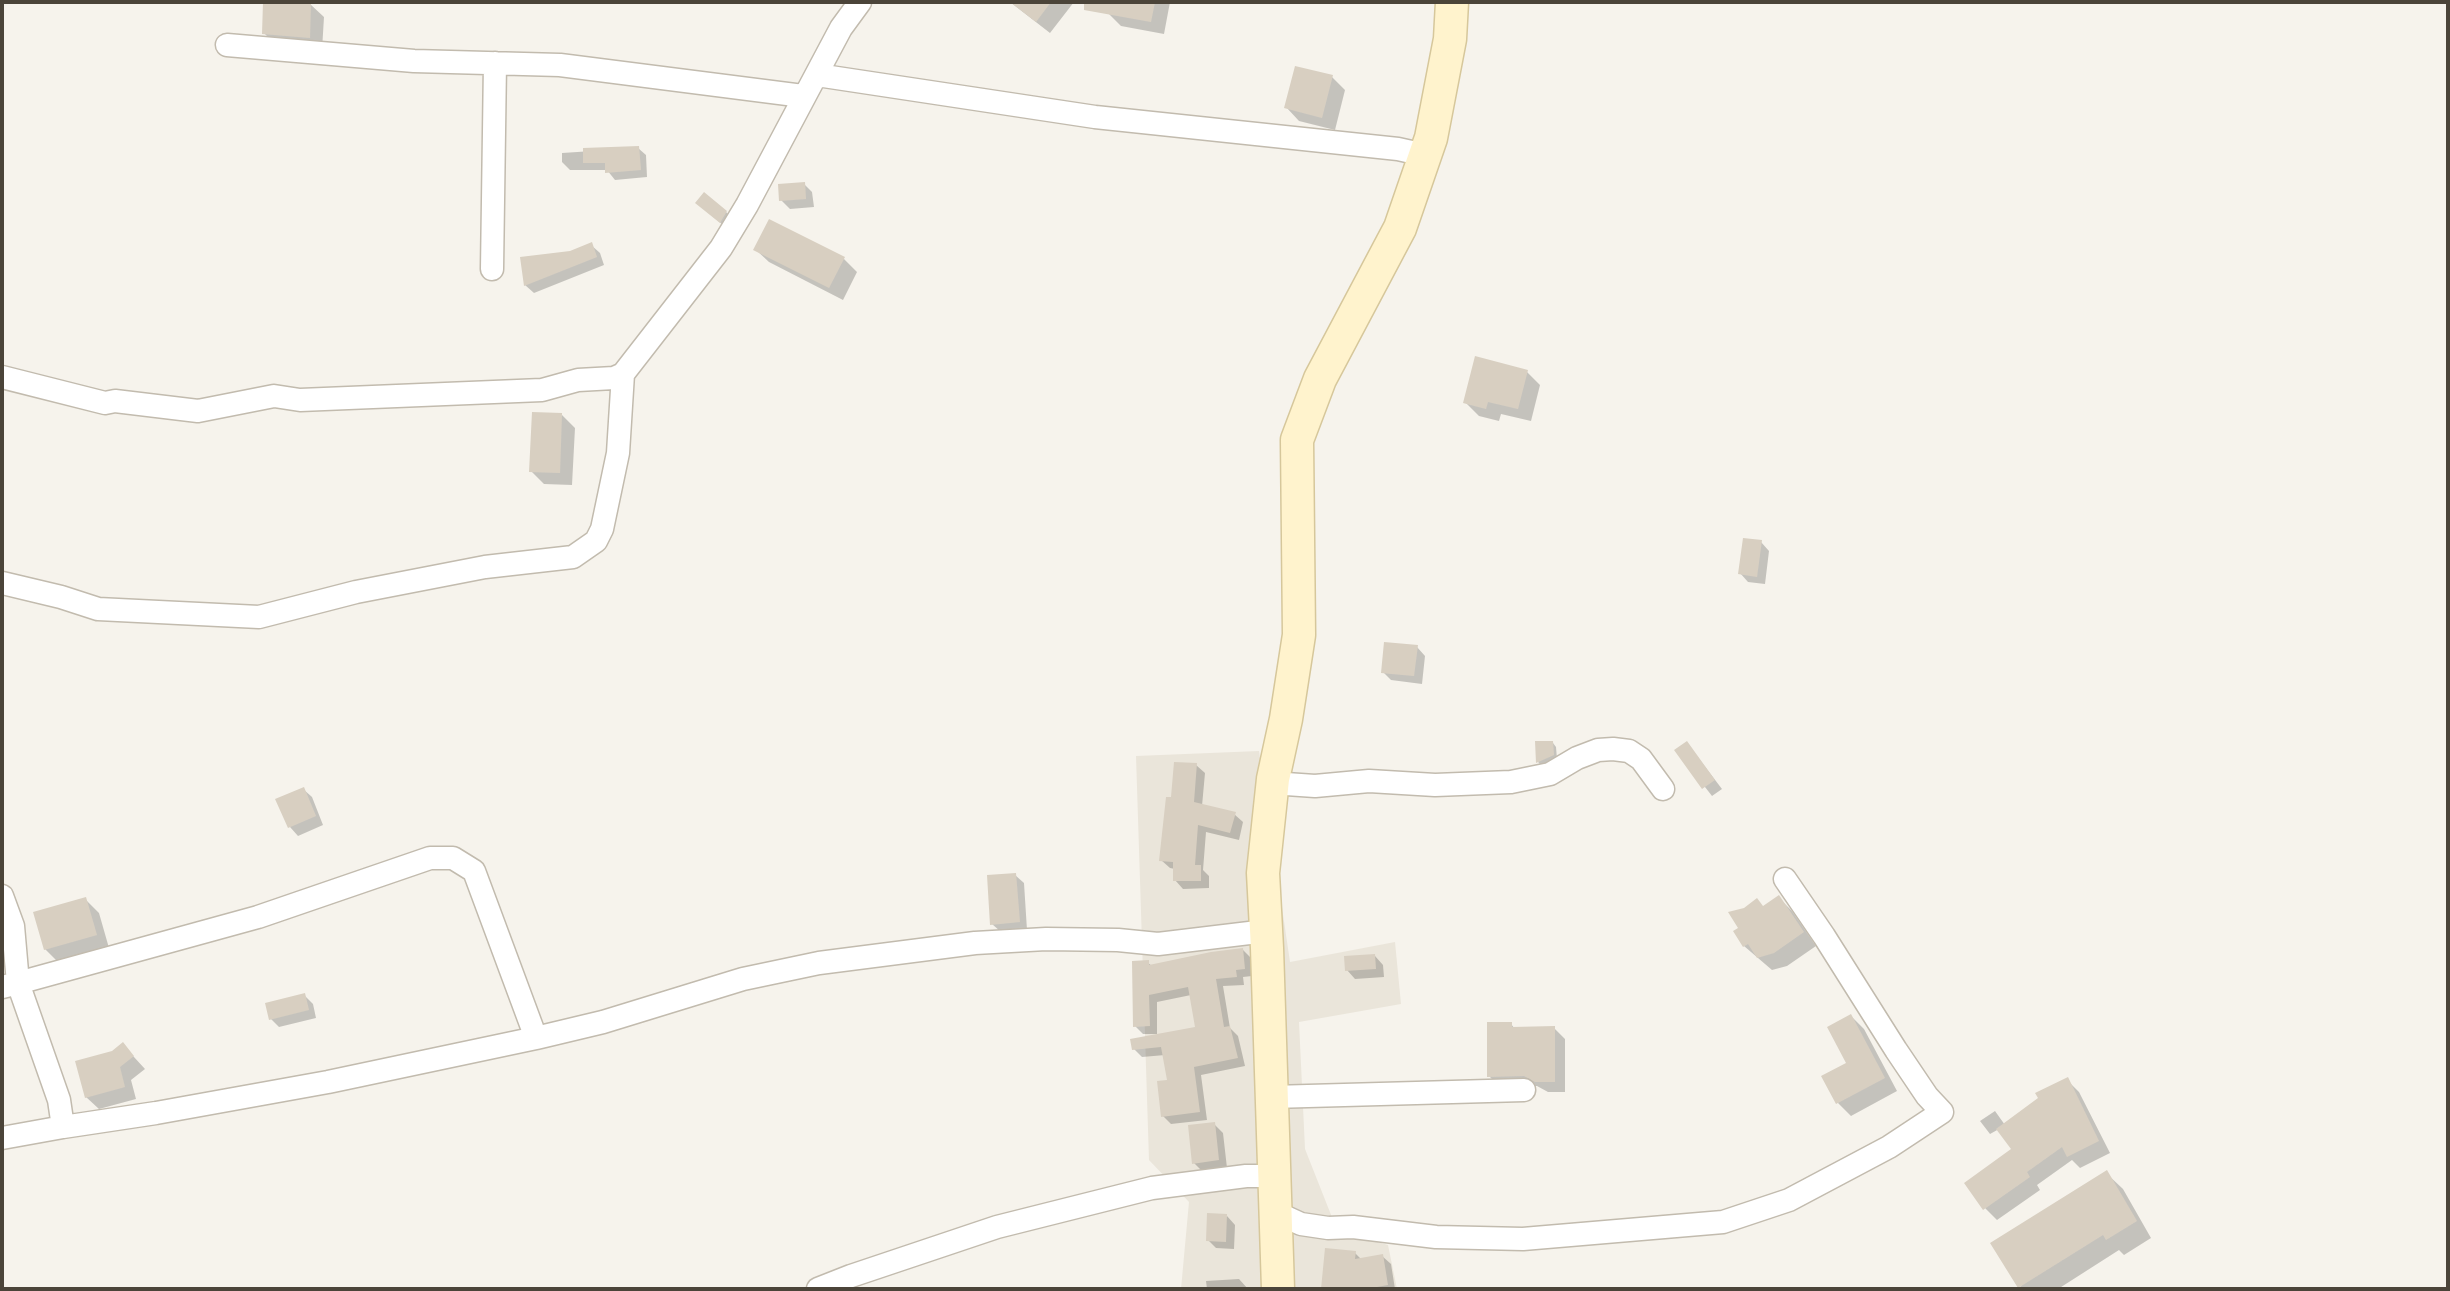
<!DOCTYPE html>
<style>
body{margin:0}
#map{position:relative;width:2450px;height:1291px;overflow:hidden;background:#f6f3ec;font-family:"PT Sans",sans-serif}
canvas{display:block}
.frame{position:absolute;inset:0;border:4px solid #4b4439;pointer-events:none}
</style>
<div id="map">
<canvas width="2450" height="1291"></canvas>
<div class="frame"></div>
</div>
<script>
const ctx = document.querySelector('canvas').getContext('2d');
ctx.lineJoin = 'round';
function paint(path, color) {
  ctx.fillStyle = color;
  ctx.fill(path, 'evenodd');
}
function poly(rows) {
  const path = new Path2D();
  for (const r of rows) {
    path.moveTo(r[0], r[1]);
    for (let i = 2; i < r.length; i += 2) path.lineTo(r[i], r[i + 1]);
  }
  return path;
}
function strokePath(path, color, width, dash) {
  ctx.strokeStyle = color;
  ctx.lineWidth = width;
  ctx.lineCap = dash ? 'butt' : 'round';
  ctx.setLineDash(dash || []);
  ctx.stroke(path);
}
paint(poly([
 [1259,751,1290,962,1395,942,1401,1004,1299,1022,1305,1149,1337,1230,1388,1245,1397,1289,1181,1289,1189,1202,1149,1160,1136,756]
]), '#eae5da');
paint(poly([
 [1010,2,1074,2,1050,33],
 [1110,2,1170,2,1164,34,1121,26,1108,13],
 [310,4,324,17,322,50,277,46,264,33],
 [1332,77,1345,90,1335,130,1299,121,1286,107],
 [638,148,646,155,647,177,615,180,607,170,570,170,562,162,562,153],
 [804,184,812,192,814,207,790,209,781,200],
 [706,211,726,212,734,220,729,230],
 [591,245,600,253,604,265,534,293,525,285,570,253],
 [755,249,844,259,857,272,843,300,769,262],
 [1527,372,1540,385,1531,421,1501,414,1499,421,1479,416,1465,402],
 [562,415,575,428,572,485,544,484,531,471],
 [1761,542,1769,551,1765,584,1748,582,1740,573],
 [1417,647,1425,656,1422,684,1391,680,1383,672],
 [1553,743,1556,747,1557,759,1541,765,1538,762],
 [1687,743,1722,789,1712,796,1677,751],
 [1196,765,1205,773,1202,806,1234,814,1243,822,1239,840,1206,832,1203,870,1209,876,1209,888,1183,889,1175,880,1175,869,1170,868,1161,860,1173,799],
 [303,789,312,797,323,825,298,836,290,827,278,800],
 [1015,875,1024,883,1027,930,1001,932,992,924],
 [1779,898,1792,911,1816,946,1787,966,1772,970,1744,946,1741,929],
 [86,900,99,913,109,948,58,962,45,949],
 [1243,950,1251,958,1252,976,1243,977,1244,985,1223,986,1230,1028,1238,1036,1245,1066,1201,1075,1207,1120,1171,1124,1163,1116,1169,1081,1165,1055,1142,1057,1134,1049,1197,1029,1191,995,1157,1002,1157,1034,1143,1034,1135,1026,1148,963,1152,966],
 [1375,956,1383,965,1384,977,1355,979,1347,970],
 [305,996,313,1004,316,1018,279,1027,271,1019],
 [1851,1016,1864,1029,1897,1091,1851,1116,1838,1103,1849,1064],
 [1511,1024,1515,1029,1554,1028,1565,1039,1565,1092,1548,1092,1537,1086,1500,1087,1489,1076],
 [123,1045,145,1069,131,1080,136,1099,99,1109,86,1097,113,1053],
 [2067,1080,2079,1092,2110,1153,2080,1168,2072,1160,2037,1185,2040,1190,1997,1220,1985,1208,2014,1150,1999,1129,1990,1134,1980,1121,1995,1111,2005,1125],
 [1214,1124,1223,1133,1227,1168,1202,1171,1194,1163],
 [2106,1173,2123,1189,2151,1238,2124,1255,2119,1250,2058,1289,2022,1289,2020,1287],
 [1227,1216,1235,1225,1234,1249,1216,1248,1208,1240],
 [1355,1253,1362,1260,1382,1256,1391,1264,1395,1289,1323,1289],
 [1239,1279,1248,1289,1207,1289,1206,1281]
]), '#0003');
paint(poly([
 [263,2,311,2,310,38,262,34],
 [1010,2,1051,2,1036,22],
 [1084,2,1155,2,1151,22,1084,10],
 [1295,66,1333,75,1322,118,1284,108],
 [639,146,641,170,605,173,605,163,583,163,583,148],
 [805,182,806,199,779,201,778,184],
 [704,192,727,211,720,223,695,203],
 [769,219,845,257,829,288,753,250],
 [592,242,597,257,524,286,520,257,570,251],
 [1475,356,1528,370,1518,409,1488,402,1486,409,1463,403],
 [532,412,562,413,560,473,529,472],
 [1743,538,1762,540,1757,577,1738,574],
 [1384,642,1418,645,1414,676,1381,673],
 [1535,741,1553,741,1554,755,1536,763],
 [1687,741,1715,780,1702,789,1674,750],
 [1174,762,1197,763,1194,802,1236,812,1230,833,1198,825,1195,865,1201,865,1201,881,1173,881,1173,862,1159,861,1166,797,1171,797],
 [304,787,316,816,288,828,275,799],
 [1016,873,1020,922,990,925,987,875],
 [1779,895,1804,932,1774,953,1757,958,1748,944,1743,947,1733,931,1738,928,1728,912,1744,908,1757,898,1763,906],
 [86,897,97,935,44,950,33,912],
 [1243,948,1245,969,1236,970,1237,977,1216,979,1224,1027,1230,1026,1238,1058,1194,1067,1200,1112,1161,1117,1157,1081,1167,1080,1161,1047,1132,1050,1130,1039,1195,1027,1188,987,1149,995,1150,1026,1133,1027,1132,961,1149,960,1149,965,1211,952],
 [1375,954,1376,969,1345,971,1344,956],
 [305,993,309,1010,269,1020,265,1003],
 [1851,1014,1885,1078,1836,1104,1821,1076,1846,1063,1827,1027],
 [1487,1022,1512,1022,1512,1027,1555,1026,1555,1082,1535,1082,1524,1076,1487,1077],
 [123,1042,134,1056,120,1067,125,1087,85,1098,75,1061,112,1051],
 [2068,1077,2099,1141,2067,1157,2062,1147,2027,1172,2030,1177,1983,1210,1964,1183,2011,1149,1996,1129,2038,1098,2035,1093],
 [1215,1122,1219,1160,1192,1164,1188,1125],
 [2107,1170,2137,1221,2106,1240,2103,1235,2018,1288,1990,1243],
 [1207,1213,1227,1214,1226,1242,1206,1241],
 [1325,1248,1356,1251,1355,1259,1383,1254,1388,1285,1366,1289,1321,1289]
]), '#d8cfc1');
const street = poly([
 [227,45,414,61,560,65,803,96],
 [817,75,1095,117,1398,149,1425,155],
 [492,269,495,63],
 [2,377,105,403,115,401,198,411,274,396,300,400,542,390,578,380,614,378,623,374,721,248,747,205,841,28,860,2],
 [2,583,61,597,98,609,259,617,356,592,485,567,573,557,596,541,602,529,618,453,623,374],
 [1273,779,1286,784,1315,786,1369,781,1435,785,1511,782,1550,774,1577,758,1598,750,1613,749,1629,751,1641,759,1663,789],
 [2,896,13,926,18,983,2,987],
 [536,1038,474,871,453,858,430,858,258,917,18,983,59,1100,63,1127,156,1113,328,1082,536,1038,603,1022,743,979,819,963,975,943,1046,939,1118,940,1158,944,1266,931],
 [1272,1097,1524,1090],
 [2,1138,63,1127],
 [1277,1213,1301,1224,1328,1228,1353,1227,1436,1237,1523,1239,1723,1222,1789,1200,1889,1147,1942,1112,1927,1096,1896,1050,1824,936,1785,879],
 [818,1289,851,1276,997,1227,1152,1188,1246,1176,1275,1176]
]);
const secondary = poly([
 [1278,1289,1267,948,1263,873,1273,779,1286,719,1299,635,1297,440,1320,379,1400,228,1431,138,1450,39,1452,2]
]);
strokePath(street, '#c2bbae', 25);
strokePath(secondary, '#d6c79b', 35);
strokePath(street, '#fff', 22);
strokePath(secondary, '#fff3cd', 32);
</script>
